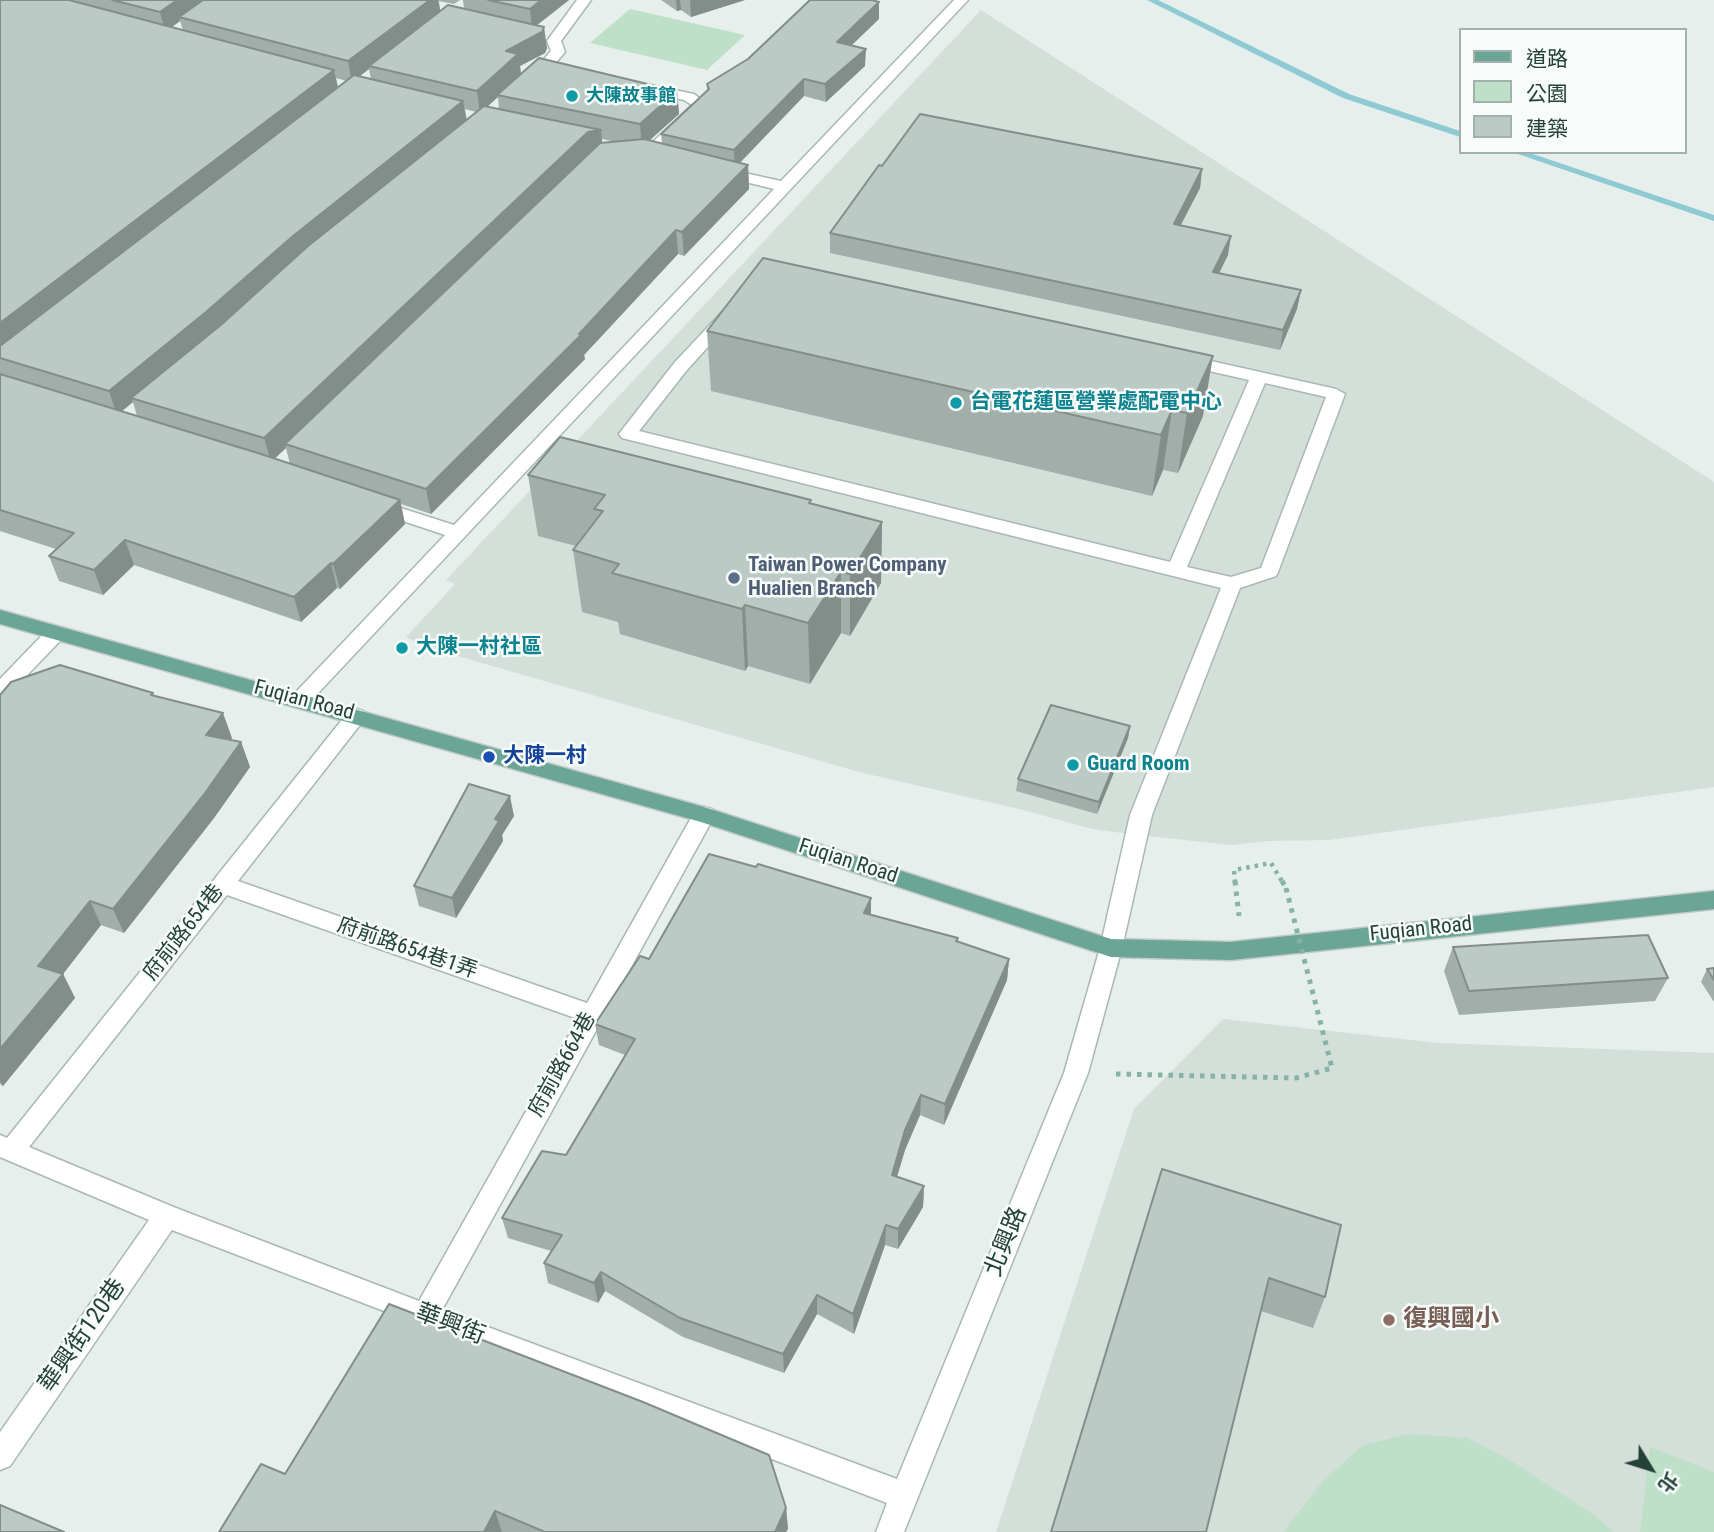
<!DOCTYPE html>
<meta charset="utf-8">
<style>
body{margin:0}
#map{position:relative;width:1714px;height:1532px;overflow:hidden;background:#e6efeb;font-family:"Roboto Condensed","Noto Sans TC",sans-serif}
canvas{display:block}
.legend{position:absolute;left:1459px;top:28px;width:228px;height:126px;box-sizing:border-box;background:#f7fbf9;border:2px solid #a3b1ad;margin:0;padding:9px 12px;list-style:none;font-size:21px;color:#24423a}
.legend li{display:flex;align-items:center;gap:14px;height:35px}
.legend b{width:35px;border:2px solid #a3b1ad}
.north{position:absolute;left:1616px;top:1434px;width:70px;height:70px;-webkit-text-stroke:5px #f7fbf9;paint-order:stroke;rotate:128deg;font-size:19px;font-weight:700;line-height:28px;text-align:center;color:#24423a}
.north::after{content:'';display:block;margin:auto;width:24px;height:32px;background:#24423a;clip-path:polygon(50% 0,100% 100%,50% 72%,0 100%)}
</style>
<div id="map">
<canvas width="1714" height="1532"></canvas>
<ul class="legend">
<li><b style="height:9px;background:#6aa596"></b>道路</li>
<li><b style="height:19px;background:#bfe0c8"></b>公園</li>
<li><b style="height:19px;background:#bbcac4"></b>建築</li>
</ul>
<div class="north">北</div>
</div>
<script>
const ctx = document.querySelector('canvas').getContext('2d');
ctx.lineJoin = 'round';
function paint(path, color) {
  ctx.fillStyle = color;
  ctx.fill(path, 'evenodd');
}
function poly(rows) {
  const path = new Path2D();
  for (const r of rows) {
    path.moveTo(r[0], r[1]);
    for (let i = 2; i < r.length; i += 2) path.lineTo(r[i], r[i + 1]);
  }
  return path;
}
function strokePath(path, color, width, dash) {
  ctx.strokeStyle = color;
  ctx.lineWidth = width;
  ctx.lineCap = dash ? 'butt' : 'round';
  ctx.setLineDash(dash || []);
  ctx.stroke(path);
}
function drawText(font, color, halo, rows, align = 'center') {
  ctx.font = font + ' "Roboto Condensed","Noto Sans TC",sans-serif';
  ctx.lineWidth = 5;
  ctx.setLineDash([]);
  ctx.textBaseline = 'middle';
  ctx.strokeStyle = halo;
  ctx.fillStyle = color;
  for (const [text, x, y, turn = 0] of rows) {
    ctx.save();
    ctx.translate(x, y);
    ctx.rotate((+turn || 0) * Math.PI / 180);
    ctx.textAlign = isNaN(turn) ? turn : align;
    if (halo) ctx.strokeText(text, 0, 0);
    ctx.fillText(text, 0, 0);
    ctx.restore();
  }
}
paint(poly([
 [981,10,1714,482,1714,787,1329,840,1268,841,1232,845,1137,835,1092,829,1019,809,859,772,423,646,406,637,455,584,446,580],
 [1223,1019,1438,1043,1714,1053,1714,1532,996,1532,1134,1109]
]), '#d4dfda');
paint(poly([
 [630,9,745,35,707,70,590,43],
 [1409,1434,1468,1438,1513,1462,1594,1515,1614,1532,1283,1532,1322,1482,1363,1445],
 [1650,1447,1714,1472,1714,1532,1640,1532]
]), '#bfe0c8');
paint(poly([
 [1147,0,1158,0,1349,94,1460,131,1460,137,1343,98,1147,0],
 [1512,152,1527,152,1714,215,1714,221,1512,152]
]), '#8ec9d4');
const minor = poly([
 [577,0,591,0,561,41,565,52,554,65,570,71,563,75,539,70,537,67,551,51,547,41,577,0],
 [954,0,968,0,307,705,300,707,293,705,290,700,293,695,445,535,370,510,367,506,370,502,382,502,454,525,774,189,717,175,715,172,717,169,722,168,781,181,954,0],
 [650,85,694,94,708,105,657,153,663,157,656,161,641,158,639,155,692,105,684,100,645,92,645,86,650,85],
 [727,311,735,316,733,319,687,370,639,431,1170,562,1249,380,1178,364,1176,360,1178,356,1184,355,1336,389,1345,394,1278,572,1276,576,1240,588,1152,815,1122,948,1088,1073,904,1532,876,1532,887,1503,172,1230,10,1466,0,1470,0,1432,149,1220,0,1157,0,1135,7,1138,349,711,356,709,363,711,366,716,363,721,238,881,587,1003,696,809,704,807,712,809,715,815,442,1310,897,1479,1064,1073,1100,948,1130,815,1221,588,622,438,619,434,622,430,675,362,721,313,727,311],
 [1265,383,1326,397,1261,568,1231,577,1187,567,1265,383],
 [227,895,578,1019,419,1301,176,1208,29,1147,227,895],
 [55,627,62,629,65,634,62,639,7,696,0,698,0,679,48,629,55,627]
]);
const major = poly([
 [0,610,704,807,1111,939,1231,942,1714,891,1714,909,1231,960,1111,957,701,822,0,624,0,610]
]);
strokePath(minor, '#a8b8b2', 3);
strokePath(major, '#c2cac8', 3);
strokePath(poly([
 [1235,883,1234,870,1271,863,1283,883]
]), '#86b3a5', 4.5, [3.5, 5]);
strokePath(poly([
 [1235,881,1239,916],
 [1282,881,1286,888],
 [1116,1074,1296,1078,1332,1068]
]), '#86b3a5', 5, [4.5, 6]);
paint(minor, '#fff');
paint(major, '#6aa596');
strokePath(poly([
 [1286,888,1332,1068]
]), '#86b3a5', 5, [4.5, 6]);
paint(poly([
 [0,0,460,0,454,4,439,1,440,11,464,8,463,0,569,0,537,25,547,48,545,53,520,66,521,74,677,91,679,114,650,140,662,143,661,134,707,91,707,84,879,19,852,45,865,66,826,102,804,96,739,163,748,165,749,189,684,256,678,254,584,355,585,359,431,514,401,504,405,524,340,589,337,588,301,622,134,565,103,595,59,581,49,556,56,549,0,531],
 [180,21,183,30,172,27],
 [369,69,371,79,360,76],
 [336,78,347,81,338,87],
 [498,97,499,109,487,107],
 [465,109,476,112,467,120],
 [602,139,616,142,602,143],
 [133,402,137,416,122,411],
 [286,448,290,464,275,458],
 [661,0,745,0,691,17,681,10,677,11],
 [1202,169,1200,188,1180,226,1228,255,1219,273,1301,290,1297,309,1280,350,830,253,830,233],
 [763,258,1203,416,1178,473,1163,470,1152,496,711,391,707,331],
 [528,475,811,503,882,522,881,583,850,636,841,633,810,684,748,666,745,671,620,634,618,622,582,612,573,550,576,546,538,536],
 [153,693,154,696,232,738,230,740,241,742,250,767,214,818,124,933,101,925,63,974,75,998,3,1086,0,1084,0,695],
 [1130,726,1128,738,1097,814,1016,791,1018,779],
 [514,816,502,835,503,841,456,918,419,906,414,886],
 [871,898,871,914,958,938,958,942,1009,959,1007,980,944,1125,920,1115,905,1150,897,1177,924,1186,923,1207,898,1249,885,1245,854,1334,817,1314,784,1373,683,1337,605,1291,598,1303,548,1283,544,1263,551,1251,508,1238,502,1218,566,1155,625,1055,599,1045,595,1024,649,959],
 [1453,947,1668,978,1655,1001,1459,1015,1444,971],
 [1714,968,1714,1002,1701,982,1707,969],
 [1162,1169,1325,1297,1313,1328,1261,1311],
 [285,1474,786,1508,788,1529,786,1532,219,1532]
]), '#a1aea9');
paint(poly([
 [177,0,210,0,179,17,180,21,165,32,160,12],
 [430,0,438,0,441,14,369,66,369,69,352,82,348,61],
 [541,0,569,0,532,29,530,9],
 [676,0,680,0,681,10,677,11],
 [690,0,745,0,691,17],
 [879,2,879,19,837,59,837,42],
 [544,27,547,48,545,53,520,66,521,75,497,95,498,97,480,113,477,91,506,51],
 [866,49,865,66,826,102,825,84],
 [334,70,339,93,0,355,0,323],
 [804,79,804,96,735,168,734,150],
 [677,91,679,114,642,147,640,124],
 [463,101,467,124,213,336,131,398,133,402,117,415,109,391,293,236],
 [601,130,603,153,285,444,286,448,271,462,264,438,588,132],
 [748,165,749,189,684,256,682,232],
 [1202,169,1200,188,1171,244,1174,224],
 [676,230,678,254,584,355,585,359,431,514,426,489,579,334],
 [1231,236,1228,255,1210,291,1213,272],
 [1301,290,1297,309,1280,350,1283,330],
 [1213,356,1203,416,1178,473,1187,413],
 [1172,410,1163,470,1152,496,1161,435],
 [400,500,405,524,340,589,333,564],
 [882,522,881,583,850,636,850,574],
 [125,540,134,565,103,595,94,570],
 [331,563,337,588,301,622,294,597],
 [841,572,841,633,810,684,808,623],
 [745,605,748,666,745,671,742,609],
 [223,713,232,738,215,759,206,735],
 [1130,726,1128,738,1097,814,1099,802],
 [241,742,250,767,214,818,124,933,113,909],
 [510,796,514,816,502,835,503,841,456,918,452,898,495,819],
 [871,898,871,920,864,913],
 [90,901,101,925,63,974,75,998,3,1086,0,1081,0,1049,38,966],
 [1009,959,1007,980,944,1125,945,1104],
 [921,1095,920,1115,905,1150,891,1196,892,1175,905,1130],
 [924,1186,923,1207,898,1249,898,1229],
 [886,1225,885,1245,854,1334,853,1314],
 [601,1272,605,1291,598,1303,594,1283],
 [817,1295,817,1314,784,1373,783,1354],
 [786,1508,788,1529,786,1532,775,1532],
 [495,1511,502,1532,484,1532]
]), '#838d89');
const building = poly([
 [0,0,69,0,334,70,0,323,0,0],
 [112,0,177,0,160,12,112,0],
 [203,0,430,0,348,61,179,17,203,0],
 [488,0,541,0,530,9,488,0],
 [810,0,872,0,879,2,837,42,866,49,825,84,804,79,734,150,661,134,709,89,707,84,748,59,810,0],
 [448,5,544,27,542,32,506,51,518,54,477,91,369,66,448,5],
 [539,58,677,91,640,124,497,95,539,58],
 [354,75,463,101,293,236,206,312,109,391,0,358,0,346,354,75],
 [484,106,601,130,588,132,264,438,131,398,222,324,308,246,484,106],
 [920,114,1202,169,1174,224,1231,236,1213,272,1301,290,1283,330,830,233,879,165,882,166,920,114],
 [644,139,748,165,682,232,676,230,579,334,582,334,426,489,285,444,600,143,644,139],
 [763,258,1213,356,1187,413,1172,410,1161,435,707,331,763,258],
 [0,374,261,454,400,500,333,564,331,563,294,597,125,540,94,570,49,556,74,533,0,510,0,374],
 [560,437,811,500,809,503,882,522,850,574,841,572,808,623,745,605,742,609,612,573,619,564,573,550,603,511,594,509,605,495,528,475,560,437],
 [60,665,153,693,151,695,223,713,206,735,241,742,205,793,113,909,90,901,38,966,63,974,0,1049,0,695,11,682,60,665],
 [1051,705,1130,726,1099,802,1018,779,1051,705],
 [469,784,510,796,495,819,499,821,452,898,414,886,469,784],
 [709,854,756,867,758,864,871,898,864,913,958,938,956,941,1009,959,945,1104,921,1095,905,1130,892,1175,924,1186,898,1229,886,1225,853,1314,817,1295,783,1354,680,1318,601,1272,594,1283,544,1263,562,1235,502,1218,542,1151,566,1155,635,1039,595,1024,640,956,649,959,709,854],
 [1648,935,1668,978,1469,991,1453,947,1648,935],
 [1714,968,1714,980,1707,969,1714,968],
 [1162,1169,1341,1225,1325,1297,1269,1278,1206,1532,1051,1532,1162,1169],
 [389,1304,643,1402,769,1455,786,1508,775,1532,545,1532,495,1511,484,1532,219,1532,261,1464,285,1474,389,1304],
 [0,1505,64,1532,0,1532,0,1505]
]);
paint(building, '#bbcac4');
strokePath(building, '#838d89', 2);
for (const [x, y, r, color] of [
 [572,96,7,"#0f9aa8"],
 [956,403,7,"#0f9aa8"],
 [734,578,7,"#5c6f8a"],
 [402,648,7,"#0f9aa8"],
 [489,757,7,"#1a4fb4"],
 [1073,765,7,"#0f9aa8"],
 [1389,1320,7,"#8d6e63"]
]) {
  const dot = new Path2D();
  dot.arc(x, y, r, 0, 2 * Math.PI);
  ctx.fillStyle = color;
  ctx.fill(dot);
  strokePath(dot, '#f7fbf9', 2.5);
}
drawText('bold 18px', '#0d838f', '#f7fbf9', [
 ["大陳故事館",586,96]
], 'left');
drawText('bold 21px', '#0d838f', '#f7fbf9', [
 ["台電花蓮區營業處配電中心",970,403],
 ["大陳一村社區",416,648],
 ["Guard Room",1087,765]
], 'left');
drawText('bold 21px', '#4e5e75', '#f7fbf9', [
 ["Taiwan Power Company",748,566],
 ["Hualien Branch",748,590]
], 'left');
drawText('21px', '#24423a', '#f7fbf9', [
 ["Fuqian Road",304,701,15],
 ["Fuqian Road",848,862,18],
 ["Fuqian Road",1421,930,-6],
 ["府前路654巷",184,933,-52],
 ["府前路654巷1弄",407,949,19],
 ["府前路664巷",563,1065,-61]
]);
drawText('bold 21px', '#164399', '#f7fbf9', [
 ["大陳一村",503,757]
], 'left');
drawText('24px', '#24423a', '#f7fbf9', [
 ["北興路",1007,1242,-68],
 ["華興街",450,1325,21],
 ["華興街120巷",83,1336,-55]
]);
drawText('bold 24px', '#785e54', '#f7fbf9', [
 ["復興國小",1403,1320]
], 'left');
</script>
